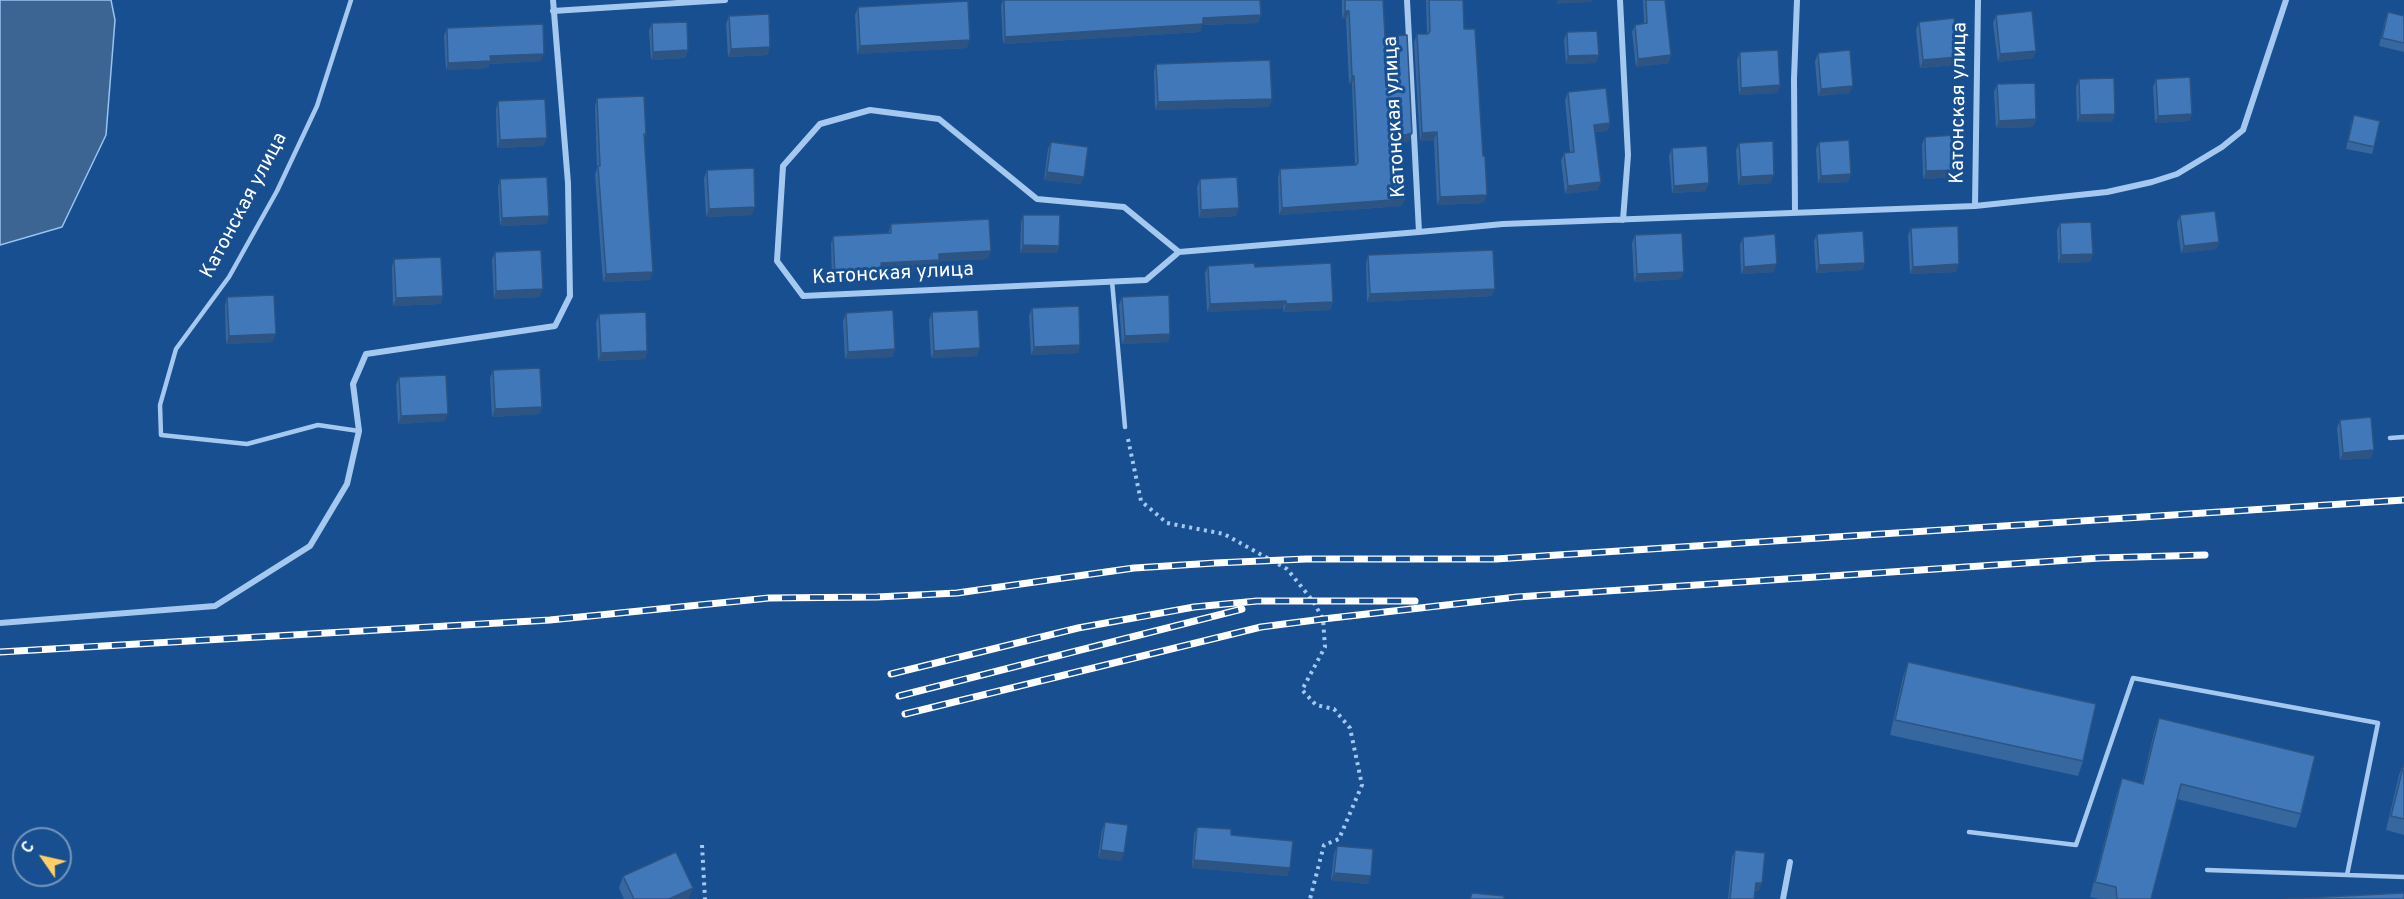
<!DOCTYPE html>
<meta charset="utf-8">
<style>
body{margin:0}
#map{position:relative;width:2404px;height:899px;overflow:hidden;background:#174f90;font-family:Overpass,sans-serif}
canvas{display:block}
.north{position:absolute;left:12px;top:827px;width:60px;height:60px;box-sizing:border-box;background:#174f90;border:2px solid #7495bc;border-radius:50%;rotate:304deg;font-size:16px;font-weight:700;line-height:24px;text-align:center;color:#fff}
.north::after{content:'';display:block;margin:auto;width:21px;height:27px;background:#ffcf64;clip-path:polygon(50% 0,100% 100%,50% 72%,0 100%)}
</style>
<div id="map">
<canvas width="2404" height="899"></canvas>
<div class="north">С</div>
</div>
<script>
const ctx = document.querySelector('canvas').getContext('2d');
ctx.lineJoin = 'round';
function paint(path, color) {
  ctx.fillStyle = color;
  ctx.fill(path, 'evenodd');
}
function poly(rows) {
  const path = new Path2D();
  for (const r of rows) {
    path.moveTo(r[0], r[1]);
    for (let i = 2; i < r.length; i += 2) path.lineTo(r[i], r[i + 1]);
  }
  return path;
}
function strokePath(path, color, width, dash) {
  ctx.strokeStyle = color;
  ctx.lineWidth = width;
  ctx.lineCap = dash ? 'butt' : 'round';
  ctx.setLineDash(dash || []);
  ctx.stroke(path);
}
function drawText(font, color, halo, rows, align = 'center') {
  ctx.font = font + ' Overpass,sans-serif';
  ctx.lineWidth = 6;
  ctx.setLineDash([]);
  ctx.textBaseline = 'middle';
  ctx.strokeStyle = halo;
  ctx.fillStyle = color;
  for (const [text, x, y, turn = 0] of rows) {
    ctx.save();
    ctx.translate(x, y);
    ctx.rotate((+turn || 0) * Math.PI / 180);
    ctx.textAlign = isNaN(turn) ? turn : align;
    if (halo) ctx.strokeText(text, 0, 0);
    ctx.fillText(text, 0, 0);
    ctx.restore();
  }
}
const water = poly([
 [0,0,111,0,115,20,106,135,62,227,0,245,0,0]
]);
paint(water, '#3c6594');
strokePath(water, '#97c4f2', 1.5);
strokePath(poly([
 [1128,439,1141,501,1167,523,1224,534,1287,569,1313,601,1323,619,1325,647,1302,690,1316,705,1334,709,1350,728,1362,785,1339,839,1324,845,1310,899],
 [702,845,705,899]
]), '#a5c8f0', 4, [3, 4.5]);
strokePath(poly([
 [351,0,317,106,277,191,229,277,176,349,160,405,161,435,247,444,318,425,359,431],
 [1112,281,1125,427],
 [2390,438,2404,437],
 [1969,832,2076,845,2133,678,2378,723,2347,875],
 [2207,870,2404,877]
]), '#a5c8f0', 4.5);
strokePath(poly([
 [1407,0,1419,232,1503,224,1975,206,1978,0],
 [1620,0,1628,155,1623,220],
 [553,11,725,0],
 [1975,206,2107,192,2152,182,2177,174,2222,147,2243,130,2286,0],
 [1795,212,1794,79,1797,0],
 [1179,252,1124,207,1037,199,939,119,870,110,820,124,783,166,777,261,803,296,1146,280,1179,252,1419,232],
 [0,623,215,606,310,546,347,484,359,431,353,384,366,354,555,326,570,296,568,183,553,0],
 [1783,899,1790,862]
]), '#a5c8f0', 6);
const rail = poly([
 [0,652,550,620,769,598,877,597,957,593,1134,568,1215,563,1306,559,1496,559,2404,500],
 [891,674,1078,628,1194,607,1257,601,1415,601],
 [899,696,1242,609],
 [905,714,1261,627,1323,619,1517,597,2100,558,2205,555]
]);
strokePath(rail, '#fff', 7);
strokePath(rail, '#174f90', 4.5, [14]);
paint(poly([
 [1003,0,1260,0,1261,15,1258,23,1202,25,1200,32,1003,44,1001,6],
 [1342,0,1383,0,1385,36,1412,133,1409,141,1402,143,1402,206,1279,215,1278,177,1280,169,1355,165,1352,84,1349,84,1346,19,1342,19],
 [1426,0,1463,0,1464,29,1484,203,1437,205,1434,140,1420,141,1414,42,1417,34,1427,34],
 [1643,0,1673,0,1665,0,1669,63,1636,67,1632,32,1635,25,1644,24],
 [858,7,967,48,857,54,855,15],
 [2388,12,2404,16,2404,52,2379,46,2385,20],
 [1996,15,2036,51,2033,58,1998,62,1993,23],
 [729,16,768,55,728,57,726,24],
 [1919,22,1955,65,1920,68,1916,30],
 [652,23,688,50,685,58,651,60,649,31],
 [447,28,541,61,489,64,488,68,446,70,444,36],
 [1567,32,1596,63,1566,64,1564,40],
 [1740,52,1780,85,1777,93,1739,95,1737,60],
 [1818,53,1850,93,1818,96,1815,61],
 [1156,64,1272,99,1269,107,1155,110,1154,71],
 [2079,79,2115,114,2112,122,2077,122,2076,87],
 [2156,79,2192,114,2189,121,2155,123,2153,87],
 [1997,84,2036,119,2033,127,1996,128,1994,92],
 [1568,92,1610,123,1607,131,1595,132,1598,190,1565,194,1561,161,1564,153,1570,152,1565,100],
 [597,98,646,134,644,139,650,280,603,282,595,174,597,168,595,106],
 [498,101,544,146,497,148,496,109],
 [2354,115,2374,147,2372,154,2346,149,2351,123],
 [1925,137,1956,170,1953,177,1923,179,1922,144],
 [1051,142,1081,184,1044,180,1048,149],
 [1819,142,1851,174,1848,182,1818,183,1816,149],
 [1739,143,1771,183,1738,185,1736,150],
 [1672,148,1706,191,1672,193,1669,156],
 [707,170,752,215,706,217,704,178],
 [500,179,549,216,546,224,500,226,498,187],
 [1200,179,1236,216,1199,218,1197,187],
 [1023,215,1059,246,1057,253,1020,253,1021,223],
 [2180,215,2219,242,2216,249,2181,253,2177,223],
 [2060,223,2093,254,2090,262,2058,263,2057,230],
 [891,224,988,259,939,261,936,268,882,271,879,281,832,283,831,244,833,236,888,234],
 [1911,228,1956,272,1910,274,1908,235],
 [1817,234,1865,263,1862,270,1816,273,1814,241],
 [1635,235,1681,279,1634,282,1632,243],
 [1743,237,1774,272,1741,274,1740,245],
 [495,252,540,297,494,299,492,260],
 [1368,255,1492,296,1367,302,1366,263],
 [394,259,443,296,440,304,393,306,392,267],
 [1208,266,1255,267,1333,302,1330,310,1283,312,1283,308,1207,312,1205,273],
 [227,297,273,342,226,344,225,305],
 [1122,297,1170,334,1168,342,1122,344,1119,305],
 [1032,308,1080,345,1078,353,1031,355,1029,316],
 [932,312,977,356,931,358,929,320],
 [846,313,895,349,892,357,845,359,843,321],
 [599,314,647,351,645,359,598,361,596,322],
 [493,370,542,407,539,414,492,417,490,378],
 [399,377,445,421,398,424,396,385],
 [2340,420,2371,458,2340,460,2337,428],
 [1908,662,2083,761,2078,776,1890,735,1903,677],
 [2159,718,2301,814,2296,828,2177,799,2151,899,2099,899,2090,897,2117,793,2122,778,2142,783,2154,732],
 [2404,763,2404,835,2386,830,2399,775],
 [1105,822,1124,853,1121,861,1098,858,1102,830],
 [1197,827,1231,835,1288,876,1192,868,1194,834],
 [1337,846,1368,884,1331,880,1334,854],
 [1735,850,1759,891,1755,891,1754,899,1728,899,1732,858],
 [623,876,689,899,624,899,619,888]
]), '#37679f');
paint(poly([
 [1557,0,1593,0,1592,2,1556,4],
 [1345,11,1349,11,1346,19,1342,19],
 [1261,15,1258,23,1202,25,1200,32,1003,44,1005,37,1203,18],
 [970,40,967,48,857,54,860,46],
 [770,47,768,55,728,57,731,49],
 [688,50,685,58,651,60,653,52],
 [2036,51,2033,58,1998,62,2000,54],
 [544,54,541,61,489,64,488,68,446,70,448,63,490,56],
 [1599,55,1596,63,1566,64,1568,56],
 [1671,55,1669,63,1636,67,1638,59],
 [1958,57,1955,65,1920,68,1923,60],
 [1352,76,1354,76,1352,84,1349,84],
 [1780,85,1777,93,1739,95,1741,88],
 [1853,86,1850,93,1818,96,1821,89],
 [1272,99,1269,107,1155,110,1158,102],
 [2115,114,2112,122,2077,122,2080,115],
 [2192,114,2189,121,2155,123,2158,116],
 [2036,119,2033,127,1996,128,1999,121],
 [1610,123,1607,131,1591,132,1594,125],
 [1437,132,1434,140,1420,141,1422,133],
 [1412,133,1409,141,1399,144,1402,136],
 [547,138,544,146,497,148,500,140],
 [1956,170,1953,177,1923,179,1926,171],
 [1047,172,1084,177,1081,184,1044,180],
 [1851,174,1848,182,1818,183,1821,176],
 [1774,175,1771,183,1738,185,1741,177],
 [1601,182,1598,190,1565,194,1568,186],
 [1709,183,1706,191,1672,193,1674,186],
 [1487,195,1484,203,1437,205,1440,197],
 [1405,199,1402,206,1279,215,1282,208],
 [755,207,752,215,706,217,709,209],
 [1239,208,1236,216,1199,218,1201,210],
 [549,216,546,224,500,226,502,218],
 [2219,242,2216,249,2181,253,2184,246],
 [1023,245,1059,246,1057,253,1020,253],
 [991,251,988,259,939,261,936,268,878,271,881,263,939,254],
 [2093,254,2090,262,2058,263,2061,255],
 [1865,263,1862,270,1816,273,1819,265],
 [1777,264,1774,272,1741,274,1744,267],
 [1959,264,1956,272,1910,274,1913,267],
 [653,272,650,280,603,282,606,274],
 [1684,272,1681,279,1634,282,1637,274],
 [882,273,879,281,832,283,835,275],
 [543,289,540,297,494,299,496,291],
 [1495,289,1492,296,1367,302,1370,294],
 [443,296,440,304,393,306,396,298],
 [1286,301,1283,308,1207,312,1210,304],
 [1333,302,1330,310,1283,312,1286,304],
 [276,334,273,342,226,344,229,336],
 [1170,334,1168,342,1122,344,1125,336],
 [1080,345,1078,353,1031,355,1034,347],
 [980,348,977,356,931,358,934,351],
 [895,349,892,357,845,359,848,352],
 [647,351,645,359,598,361,601,353],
 [542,407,539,414,492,417,495,409],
 [448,414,445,421,398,424,401,416],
 [2374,450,2371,458,2340,460,2343,453],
 [1101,850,1124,853,1121,861,1098,858],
 [1194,860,1290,868,1288,876,1192,868],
 [1334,873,1371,876,1368,884,1331,880],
 [1756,883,1762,883,1759,891,1754,890],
 [693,888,689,899,669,899]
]), '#2d5482');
const building = poly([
 [1004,0,1260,0,1261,15,1203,18,1203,24,1005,37,1004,0],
 [1345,0,1383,0,1385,36,1407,35,1412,133,1402,136,1405,199,1282,208,1280,169,1356,165,1358,162,1354,76,1352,76,1349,11,1345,11,1345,0],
 [1429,0,1463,0,1464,29,1475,29,1483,156,1485,156,1487,195,1440,197,1437,132,1422,133,1417,34,1428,34,1430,31,1429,0],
 [1646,0,1665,0,1671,55,1638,59,1635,25,1647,23,1646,0],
 [968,1,970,40,860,46,858,7,968,1],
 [2032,11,2036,51,2000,54,1996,15,2032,11],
 [2388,12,2404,16,2404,43,2382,38,2388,12],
 [769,14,770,47,731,49,729,16,769,14],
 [1954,18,1958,57,1923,60,1919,22,1954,18],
 [687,22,688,50,653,52,652,23,687,22],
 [543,24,544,54,490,56,491,61,448,63,447,28,543,24],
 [1597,31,1599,55,1568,56,1567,32,1597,31],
 [1778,50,1780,85,1741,88,1740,52,1778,50],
 [1850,50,1853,86,1821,89,1818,53,1850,50],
 [1270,60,1272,99,1158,102,1156,64,1270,60],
 [2190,77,2192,114,2158,116,2156,79,2190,77],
 [2114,78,2115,114,2080,115,2079,79,2114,78],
 [2035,83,2036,119,1999,121,1997,84,2035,83],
 [1606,88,1610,123,1594,125,1601,182,1568,186,1564,153,1574,152,1568,92,1606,88],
 [644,96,646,134,644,134,653,272,606,274,598,166,600,166,597,98,644,96],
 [545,99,547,138,500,140,498,101,545,99],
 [2354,115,2380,121,2374,147,2348,141,2354,115],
 [1955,135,1956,170,1926,171,1925,137,1955,135],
 [1849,140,1851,174,1821,176,1819,142,1849,140],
 [1773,141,1774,175,1741,177,1739,143,1773,141],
 [1051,142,1088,147,1084,177,1047,172,1051,142],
 [1707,146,1709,183,1674,186,1672,148,1707,146],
 [754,168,755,207,709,209,707,170,754,168],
 [547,177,549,216,502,218,500,179,547,177],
 [1237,177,1239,208,1201,210,1200,179,1237,177],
 [2215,211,2219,242,2184,246,2180,215,2215,211],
 [1023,215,1060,215,1059,246,1023,245,1023,215],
 [989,219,991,251,939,254,939,260,881,263,882,273,835,275,833,236,891,233,891,224,989,219],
 [2091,222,2093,254,2061,255,2060,223,2091,222],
 [1958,226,1959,264,1913,267,1911,228,1958,226],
 [1863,231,1865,263,1819,265,1817,234,1863,231],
 [1682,233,1684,272,1637,274,1635,235,1682,233],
 [1775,234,1777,264,1744,267,1743,237,1775,234],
 [541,250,543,289,496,291,495,252,541,250],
 [1493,250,1495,289,1370,294,1368,255,1493,250],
 [441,257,443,296,396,298,394,259,441,257],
 [1254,263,1255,267,1331,263,1333,302,1286,304,1286,301,1210,304,1208,266,1254,263],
 [274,295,276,334,229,336,227,297,274,295],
 [1169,295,1170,334,1125,336,1122,297,1169,295],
 [1079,306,1080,345,1034,347,1032,308,1079,306],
 [893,310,895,349,848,352,846,313,893,310],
 [978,310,980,348,934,351,932,312,978,310],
 [646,312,647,351,601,353,599,314,646,312],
 [540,368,542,407,495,409,493,370,540,368],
 [446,375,448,414,401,416,399,377,446,375],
 [2371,417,2374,450,2343,453,2340,420,2371,417],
 [1908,662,2096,704,2083,761,1895,720,1908,662],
 [2159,718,2315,756,2301,814,2181,784,2151,899,2117,899,2116,887,2095,882,2122,778,2143,784,2159,718],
 [2404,764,2404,819,2391,816,2404,764],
 [1105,822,1128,825,1124,853,1101,850,1105,822],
 [1197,827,1231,829,1231,835,1293,841,1290,868,1194,860,1197,827],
 [1337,846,1373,849,1371,876,1334,873,1337,846],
 [1735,850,1765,853,1762,883,1756,883,1754,899,1730,899,1735,850],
 [676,852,693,888,669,899,634,899,623,876,676,852],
 [1472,893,1504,896,1504,899,1470,899,1472,893],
 [2404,893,2404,899,2284,899,2404,893]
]);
paint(building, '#4078b9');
strokePath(building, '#2d5482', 1.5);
drawText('20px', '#fff', '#174f90', [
 ["Катонская улица",1960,103,-89],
 ["Катонская улица",1396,117,-93],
 ["Катонская улица",245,206,-62],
 ["Катонская улица",893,275,-3]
]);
</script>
